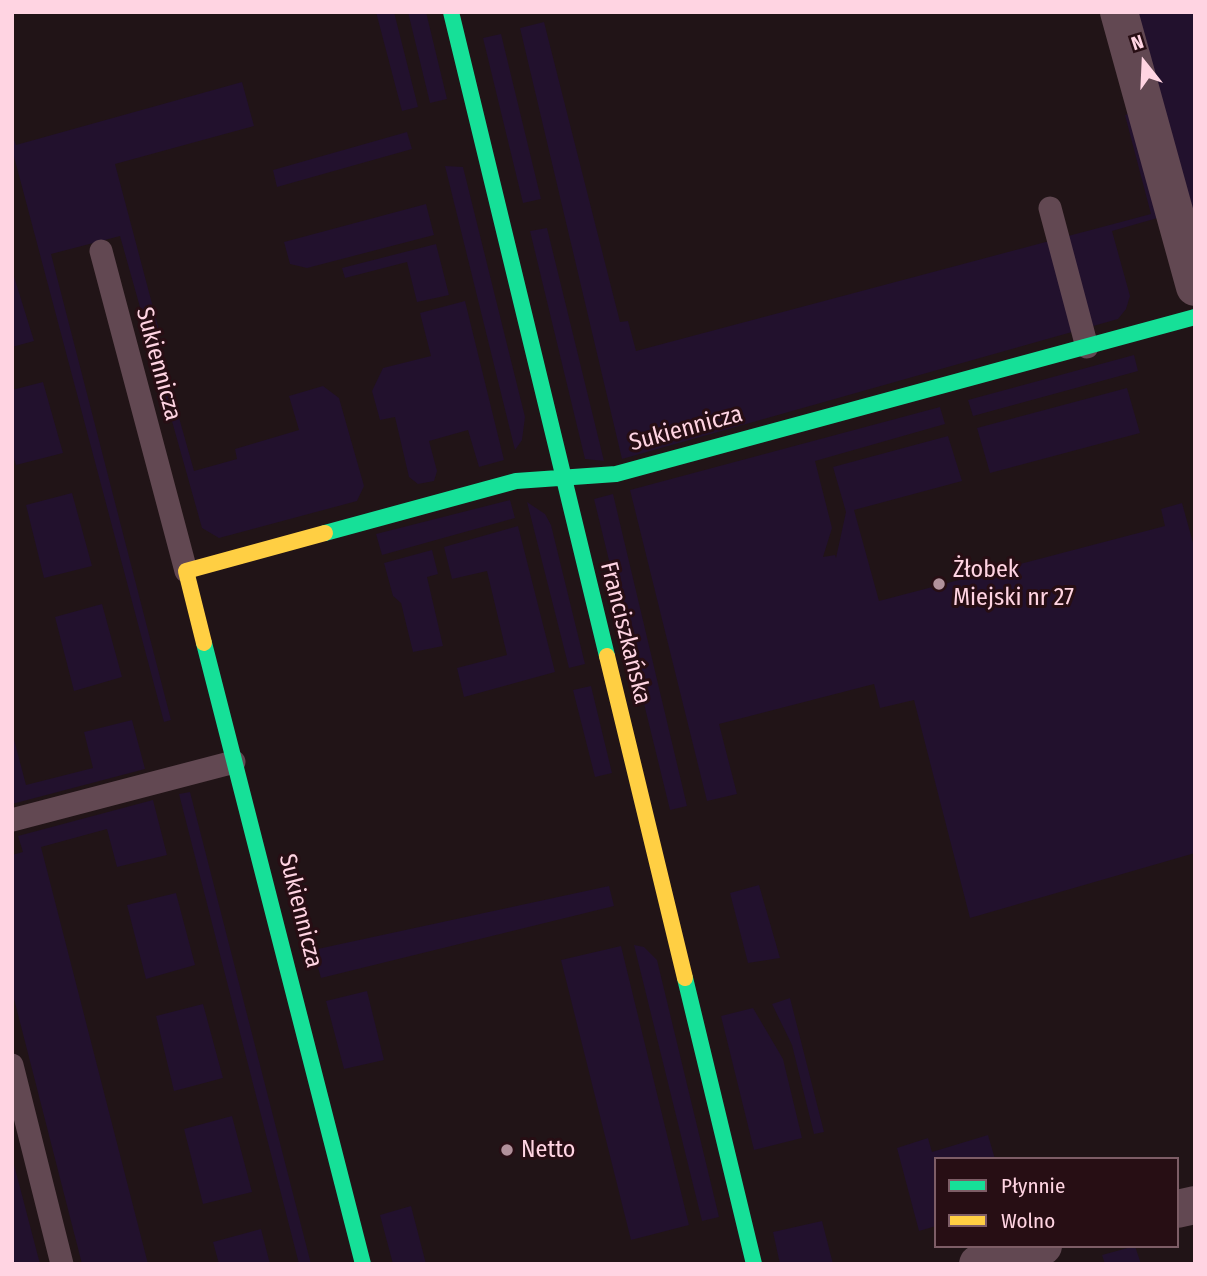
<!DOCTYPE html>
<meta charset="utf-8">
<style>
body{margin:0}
#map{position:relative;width:1207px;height:1276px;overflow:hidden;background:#211417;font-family:"Fira Sans Condensed",sans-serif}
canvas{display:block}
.frame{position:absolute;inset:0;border:14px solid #ffd4e2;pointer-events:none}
.legend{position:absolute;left:934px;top:1157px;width:245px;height:91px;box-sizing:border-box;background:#270e14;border:2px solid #7d5d66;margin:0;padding:9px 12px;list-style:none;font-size:21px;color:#ffd4e2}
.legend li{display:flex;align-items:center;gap:14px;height:35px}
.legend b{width:35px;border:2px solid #7d5d66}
.north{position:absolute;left:1109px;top:28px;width:70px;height:70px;-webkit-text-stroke:5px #270e14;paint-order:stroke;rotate:342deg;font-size:19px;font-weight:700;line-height:28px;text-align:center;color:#ffd4e2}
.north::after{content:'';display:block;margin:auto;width:24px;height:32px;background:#ffd4e2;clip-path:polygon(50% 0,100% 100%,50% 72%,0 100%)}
</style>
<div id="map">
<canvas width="1207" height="1276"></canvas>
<div class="frame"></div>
<ul class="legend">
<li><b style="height:9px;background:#16e098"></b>Płynnie</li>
<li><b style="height:9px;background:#ffcf43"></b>Wolno</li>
</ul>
<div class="north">N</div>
</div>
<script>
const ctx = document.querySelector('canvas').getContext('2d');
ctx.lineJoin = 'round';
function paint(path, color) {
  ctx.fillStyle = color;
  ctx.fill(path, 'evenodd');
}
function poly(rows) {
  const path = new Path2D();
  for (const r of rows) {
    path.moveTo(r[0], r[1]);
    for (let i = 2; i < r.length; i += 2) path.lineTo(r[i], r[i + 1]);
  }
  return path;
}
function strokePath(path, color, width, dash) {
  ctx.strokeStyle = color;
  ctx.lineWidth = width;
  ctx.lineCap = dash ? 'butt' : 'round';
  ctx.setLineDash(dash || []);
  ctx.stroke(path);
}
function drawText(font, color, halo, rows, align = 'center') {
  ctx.font = font + ' "Fira Sans Condensed",sans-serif';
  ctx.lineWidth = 6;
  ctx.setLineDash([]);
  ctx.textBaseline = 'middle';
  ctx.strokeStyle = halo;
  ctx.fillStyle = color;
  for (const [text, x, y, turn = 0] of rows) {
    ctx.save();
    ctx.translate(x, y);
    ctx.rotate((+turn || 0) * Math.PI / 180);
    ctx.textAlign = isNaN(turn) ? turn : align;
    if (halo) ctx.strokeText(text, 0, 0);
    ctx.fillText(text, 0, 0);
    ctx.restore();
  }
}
paint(poly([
 [376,12,394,12,418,107,402,111],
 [408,12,426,12,447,99,430,103],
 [1138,12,1195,12,1195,223],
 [544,22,620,322,628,321,636,351,1151,214,1125,115,1132,113,1161,217,1112,231,1130,296,1126,309,1118,319,622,459,520,28],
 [501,34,541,199,523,203,483,38],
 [242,82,254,126,115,164,159,330,155,332,194,471,237,459,235,449,299,430,289,396,323,386,339,398,364,486,357,501,219,538,202,528,120,236,51,254,171,720,164,722,12,149,12,135,16,145],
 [407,132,412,149,277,187,273,170],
 [445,166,463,167,525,417,522,440,515,450],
 [426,204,434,235,307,268,290,264,284,242],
 [547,228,604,461,585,459,530,231],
 [436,244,449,295,417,302,407,262,345,278,342,268],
 [12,270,34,341,12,347],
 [465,301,504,460,479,467,468,430,429,441,437,471,434,481,418,484,409,477,395,417,380,420,372,391,383,368,431,356,420,313],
 [1134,355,1138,371,973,416,968,400],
 [43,382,63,453,16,465,12,452,12,390],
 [1127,388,1140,433,990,473,977,428],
 [940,407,945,424,815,461,832,528,823,557,835,555,836,558,846,512,833,467,948,436,962,481,854,510,879,601,1165,526,1161,509,1182,503,1195,550,1195,853,970,918,914,700,880,708,874,684,719,724,737,794,707,801,630,490],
 [72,493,92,566,44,578,26,505],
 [613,494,687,806,670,810,594,499],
 [510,500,515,518,382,555,376,534],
 [527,502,545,514,551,525,585,664,569,668],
 [518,526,555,672,464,697,457,668,507,655,487,571,452,579,444,547],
 [432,550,438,574,427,577,443,646,413,652,401,603,393,596,384,563],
 [102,604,122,677,74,691,55,617],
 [591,686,612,773,595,777,573,690],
 [132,720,145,769,12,804,12,732,26,785,93,768,84,732],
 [190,792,311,1264,299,1264,179,794],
 [153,800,167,855,117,867,107,829,41,847,148,1264,82,1264,12,991,12,855,23,852,18,836],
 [759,885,780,958,748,963,730,893],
 [609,886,614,906,321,978,313,950],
 [176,893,195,965,146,979,127,905],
 [634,945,644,947,657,960,719,1217,702,1221],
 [621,946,689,1225,631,1240,561,960],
 [367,991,384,1060,344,1069,326,1001],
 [790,998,824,1132,814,1134,792,1045,772,1004],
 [203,1004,223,1078,174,1091,156,1016],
 [753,1008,783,1059,802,1138,754,1150,721,1016],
 [232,1116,252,1192,203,1204,184,1129],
 [988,1135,995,1159,936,1159,936,1226,919,1231,897,1148,928,1138,932,1152],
 [12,1157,40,1264,12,1264],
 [411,1206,426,1264,393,1264,380,1215],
 [822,1221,833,1264,780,1264,773,1232],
 [261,1229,270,1264,219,1264,213,1242],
 [1135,1246,1141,1264,1105,1264,1102,1255]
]), '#22112d');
strokePath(poly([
 [1050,208,1087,347],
 [101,251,186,571],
 [12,820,234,762],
 [12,1065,62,1264]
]), '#624852', 23);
strokePath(poly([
 [1119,12,1195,287],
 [1177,1209,1195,1205],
 [978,1264,1043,1246]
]), '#624852', 38);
strokePath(poly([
 [451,12,607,656],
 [325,533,516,481,616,474,1195,317],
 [204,643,363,1264],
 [685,978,754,1264]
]), '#16e098', 16);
strokePath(poly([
 [204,643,186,571,325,533],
 [607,656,685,978]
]), '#ffcf43', 16);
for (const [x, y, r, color] of [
 [939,584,7,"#b1919b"],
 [507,1150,7,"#b1919b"]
]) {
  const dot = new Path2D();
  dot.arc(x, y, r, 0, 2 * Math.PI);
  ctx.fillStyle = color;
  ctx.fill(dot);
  strokePath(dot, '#270e14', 2.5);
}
drawText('24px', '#ffd4e2', '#270e14', [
 ["Sukiennicza",158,364,75],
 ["Sukiennicza",686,429,-15],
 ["Franciszkańska",625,633,76],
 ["Sukiennicza",300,911,76]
]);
drawText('24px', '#ffd4e2', '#270e14', [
 ["Żłobek",953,570],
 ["Miejski nr 27",953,598],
 ["Netto",521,1150]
], 'left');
</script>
